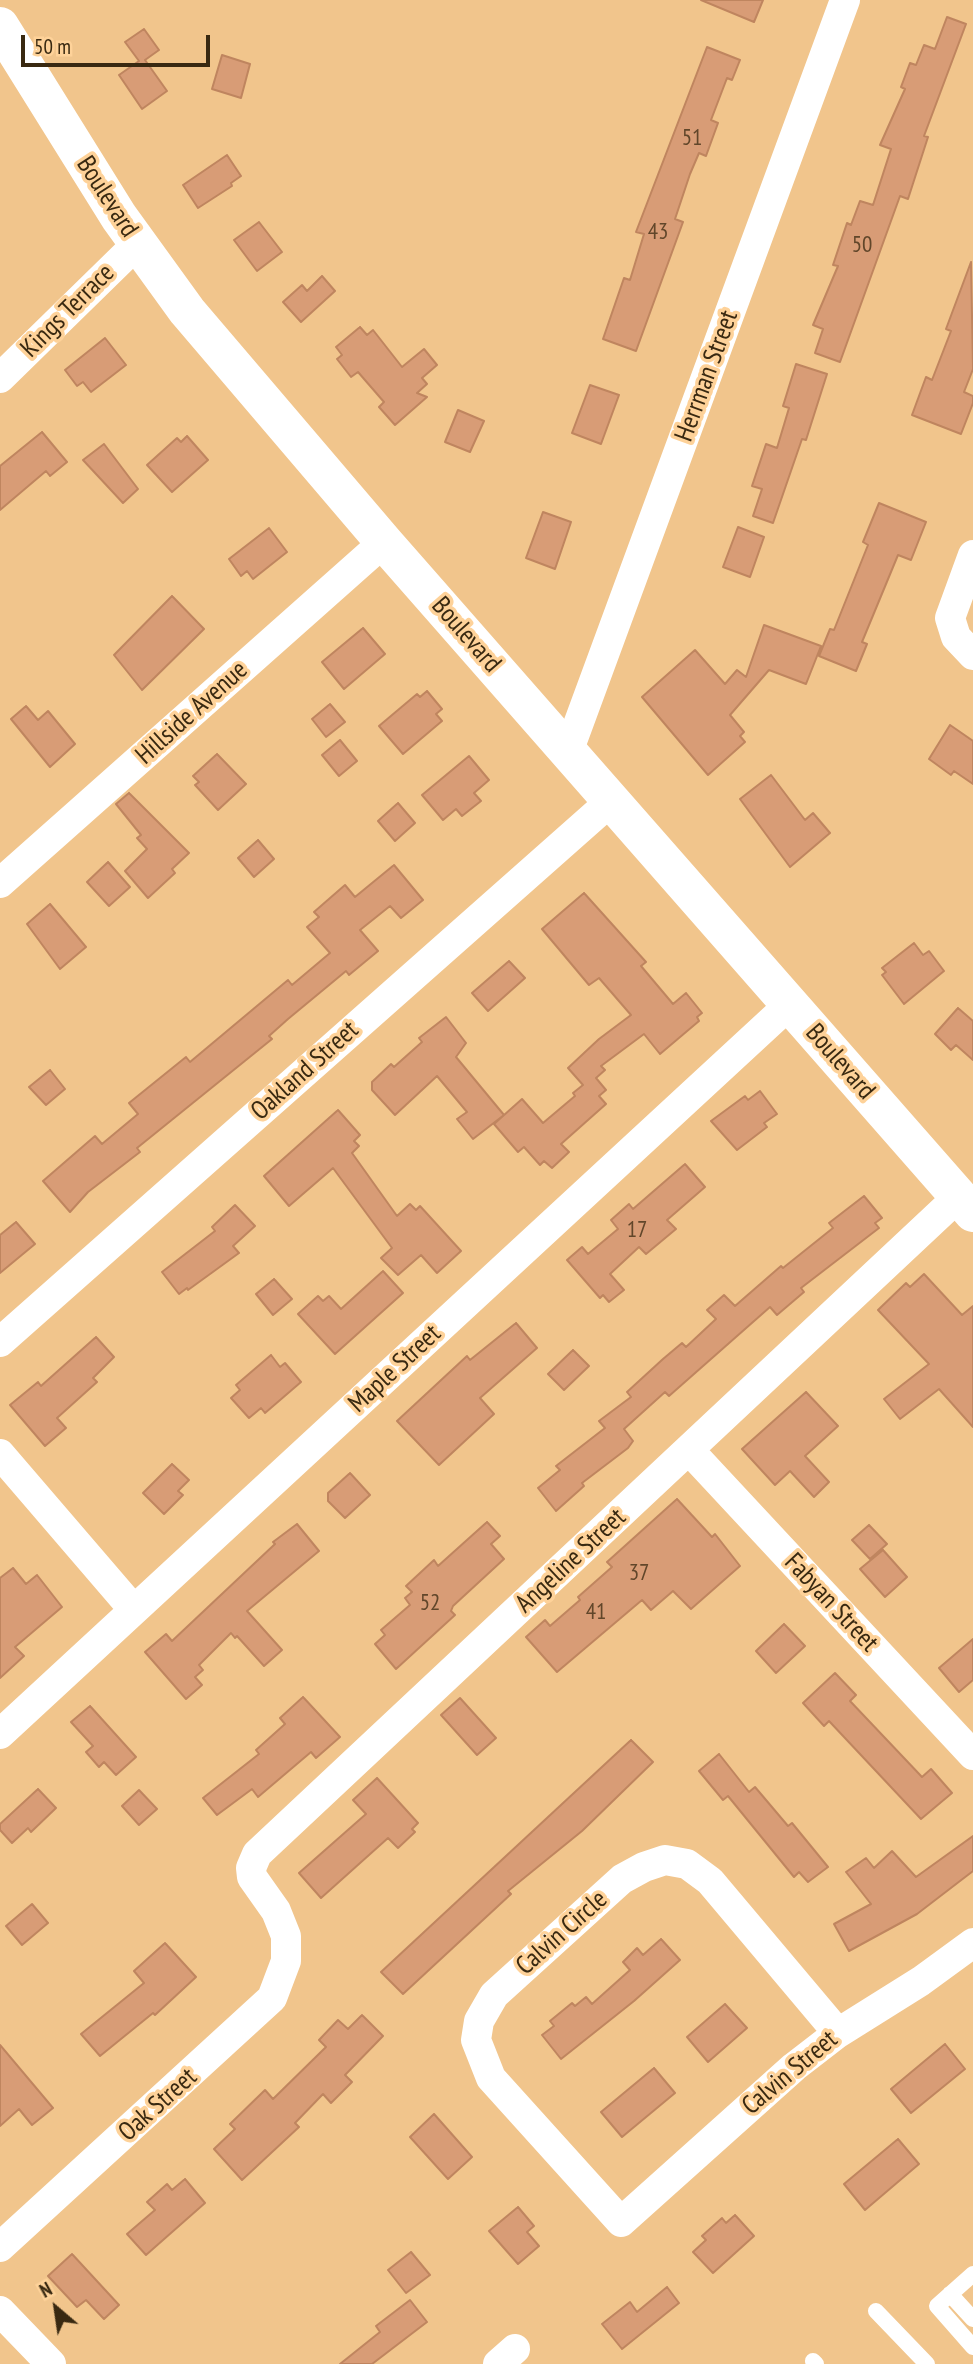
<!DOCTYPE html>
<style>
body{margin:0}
#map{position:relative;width:973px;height:2364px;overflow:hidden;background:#f1c58c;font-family:"PT Sans Narrow",sans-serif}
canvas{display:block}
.north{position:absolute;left:21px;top:2273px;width:70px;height:70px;-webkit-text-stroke:5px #fed299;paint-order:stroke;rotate:331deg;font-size:19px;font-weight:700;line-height:28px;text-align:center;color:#392911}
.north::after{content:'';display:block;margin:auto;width:24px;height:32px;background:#392911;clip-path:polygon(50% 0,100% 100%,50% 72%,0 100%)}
.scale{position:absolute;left:21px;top:35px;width:189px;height:32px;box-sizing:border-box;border:4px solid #392911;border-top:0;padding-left:9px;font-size:21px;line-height:24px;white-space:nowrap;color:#392911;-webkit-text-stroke:5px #fed299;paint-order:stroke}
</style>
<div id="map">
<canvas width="973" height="2364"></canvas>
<div class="north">N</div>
<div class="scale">50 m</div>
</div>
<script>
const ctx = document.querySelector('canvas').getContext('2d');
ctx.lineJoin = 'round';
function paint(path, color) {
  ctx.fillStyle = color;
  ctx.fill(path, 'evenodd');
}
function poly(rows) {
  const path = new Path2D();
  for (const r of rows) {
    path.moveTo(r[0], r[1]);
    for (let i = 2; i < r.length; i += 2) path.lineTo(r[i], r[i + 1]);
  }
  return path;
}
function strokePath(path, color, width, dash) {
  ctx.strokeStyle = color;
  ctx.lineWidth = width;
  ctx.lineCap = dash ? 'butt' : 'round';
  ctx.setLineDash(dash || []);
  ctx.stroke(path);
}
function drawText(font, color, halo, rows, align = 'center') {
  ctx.font = font + ' "PT Sans Narrow",sans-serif';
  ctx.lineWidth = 7;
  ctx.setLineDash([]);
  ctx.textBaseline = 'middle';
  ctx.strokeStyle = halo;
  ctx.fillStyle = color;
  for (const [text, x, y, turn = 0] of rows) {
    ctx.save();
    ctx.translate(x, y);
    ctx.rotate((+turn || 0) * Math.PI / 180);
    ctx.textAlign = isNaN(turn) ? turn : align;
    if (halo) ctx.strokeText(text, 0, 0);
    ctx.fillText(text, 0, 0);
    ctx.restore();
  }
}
const building = poly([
 [701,0,763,0,754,22,701,0],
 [947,17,966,24,924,136,928,137,908,199,900,196,840,362,815,353,823,329,813,325,838,266,833,265,847,223,851,225,860,201,873,205,891,149,880,145,905,89,901,87,910,63,916,65,924,45,935,49,947,17],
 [144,29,159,50,145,60,167,91,142,109,119,75,139,61,125,42,144,29],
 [707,47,740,60,732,80,727,78,711,120,718,123,706,156,699,153,690,174,675,219,683,222,636,351,603,339,624,278,630,280,644,234,636,232,707,47],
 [222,55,250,64,241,98,212,89,222,55],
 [227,155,241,176,231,183,232,186,198,208,183,185,227,155],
 [259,222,282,252,257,271,234,240,259,222],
 [971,262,973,369,964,392,973,396,973,403,961,434,912,415,926,377,932,380,951,331,946,329,971,262],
 [322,276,335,291,301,322,283,302,302,285,307,291,322,276],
 [360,327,367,335,373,330,402,367,424,349,437,365,422,378,427,384,417,393,427,397,395,425,379,407,384,402,358,372,351,377,337,359,342,355,336,347,360,327],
 [105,338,126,365,91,392,83,382,77,386,65,370,105,338],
 [796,364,827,374,806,440,802,439,773,523,753,516,762,489,752,486,766,444,777,448,789,408,783,406,796,364],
 [590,385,619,395,601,444,572,433,590,385],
 [458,410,484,421,470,452,445,442,458,410],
 [42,432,67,462,50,476,46,471,0,510,0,466,42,432],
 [187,436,208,460,172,492,147,465,177,438,181,442,187,436],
 [104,444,138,489,123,503,83,460,104,444],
 [879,503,926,522,911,560,898,555,862,642,867,644,856,671,819,656,830,629,834,630,868,545,863,542,879,503],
 [543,512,571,522,555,569,526,558,543,512],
 [738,527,764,537,750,577,723,567,738,527],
 [269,528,287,552,253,579,247,571,241,576,229,559,269,528],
 [172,596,204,629,142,690,114,655,172,596],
 [764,625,821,646,806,684,769,670,730,715,744,732,740,736,745,742,708,775,642,697,695,650,725,684,737,670,746,677,764,625],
 [363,628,385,654,344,689,322,662,363,628],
 [427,691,442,709,436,714,442,721,403,754,379,726,417,694,420,697,427,691],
 [330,704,345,722,326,737,312,719,330,704],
 [26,706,38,720,48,711,75,744,50,767,11,719,26,706],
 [950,725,973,741,973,784,954,771,951,775,929,759,950,725],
 [340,740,357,761,339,776,322,755,340,740],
 [217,754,246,784,218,810,195,785,199,782,193,776,217,754],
 [469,756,489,780,474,793,481,801,462,816,456,809,443,820,422,795,469,756],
 [771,775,805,820,813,813,830,833,790,867,740,799,771,775],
 [129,793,189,853,172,869,175,873,148,898,125,871,147,849,137,838,141,835,116,804,129,793],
 [398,803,415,823,395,841,378,821,398,803],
 [258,840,274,859,254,877,238,858,258,840],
 [108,862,130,887,109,906,87,882,108,862],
 [394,865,423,900,401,918,390,906,360,930,378,951,349,975,346,971,288,1019,269,1036,272,1039,137,1148,140,1152,88,1192,70,1212,43,1181,95,1136,102,1144,138,1114,129,1103,186,1057,190,1062,288,980,292,985,330,953,307,927,319,917,314,912,345,885,355,897,394,865],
 [584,893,646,962,641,966,673,1004,686,993,702,1013,697,1017,699,1021,660,1054,644,1034,601,1066,605,1070,596,1078,606,1090,599,1096,606,1104,561,1144,569,1152,552,1168,544,1161,540,1165,524,1147,518,1152,494,1124,522,1099,543,1123,575,1096,573,1093,583,1085,568,1068,599,1039,631,1015,599,978,589,985,542,929,584,893],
 [50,904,86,947,60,969,27,924,50,904],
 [914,943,923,955,929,951,944,971,904,1004,882,975,886,972,882,968,914,943],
 [509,961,525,978,488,1011,472,993,509,961],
 [958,1008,973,1021,973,1060,956,1045,951,1050,935,1034,958,1008],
 [446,1017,466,1043,456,1057,504,1115,473,1139,457,1119,467,1112,437,1076,395,1115,372,1090,372,1082,391,1064,394,1067,422,1042,419,1038,446,1017],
 [50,1070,65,1089,46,1105,29,1087,50,1070],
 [760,1091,777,1114,764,1123,767,1127,737,1150,711,1121,745,1096,748,1100,760,1091],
 [338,1110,360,1135,354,1141,359,1146,352,1153,397,1216,410,1204,416,1210,420,1206,461,1251,437,1273,421,1255,398,1275,381,1258,392,1248,333,1168,289,1206,264,1176,338,1110],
 [685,1164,705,1187,667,1220,676,1229,646,1254,639,1247,610,1274,624,1290,609,1302,603,1295,600,1298,567,1260,582,1247,588,1254,618,1229,611,1220,629,1204,633,1209,685,1164],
 [864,1196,882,1218,875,1223,879,1228,801,1288,804,1292,777,1315,770,1307,669,1396,665,1392,624,1429,633,1441,628,1448,582,1483,584,1486,556,1511,538,1488,560,1470,556,1466,605,1428,599,1421,631,1397,627,1392,663,1359,682,1343,686,1347,716,1319,707,1310,724,1295,735,1306,781,1266,783,1268,833,1228,829,1223,864,1196],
 [235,1205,255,1226,233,1246,239,1253,188,1290,187,1288,179,1294,162,1272,215,1231,212,1227,235,1205],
 [16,1222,35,1244,0,1273,0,1235,16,1222],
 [383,1271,403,1293,335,1354,298,1314,318,1296,323,1301,329,1296,341,1309,383,1271],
 [924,1274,962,1315,973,1306,973,1427,939,1389,900,1419,884,1399,929,1364,878,1310,906,1283,910,1287,924,1274],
 [274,1279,292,1299,273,1315,256,1294,274,1279],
 [516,1323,537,1348,480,1398,494,1414,439,1465,397,1421,467,1356,470,1360,516,1323],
 [96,1337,114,1357,93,1378,97,1382,57,1418,66,1428,45,1446,10,1405,38,1382,41,1386,96,1337],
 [573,1350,589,1366,564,1390,548,1374,573,1350],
 [271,1355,280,1367,285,1363,301,1382,265,1413,261,1408,249,1418,231,1398,240,1390,236,1385,271,1355],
 [806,1392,838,1426,805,1456,829,1482,814,1497,790,1471,775,1485,742,1449,806,1392],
 [172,1464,189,1480,178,1491,183,1495,164,1514,143,1493,172,1464],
 [350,1473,370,1495,345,1518,328,1501,328,1493,350,1473],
 [677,1499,712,1537,715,1534,740,1566,691,1609,673,1591,651,1610,642,1600,557,1672,526,1637,545,1620,550,1626,580,1600,578,1597,612,1567,607,1562,677,1499],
 [487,1522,500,1536,491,1544,504,1559,453,1606,451,1611,455,1615,396,1669,375,1644,385,1635,381,1630,410,1605,405,1598,412,1592,406,1586,434,1560,438,1566,487,1522],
 [297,1524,319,1551,247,1611,282,1650,264,1666,237,1636,235,1638,231,1633,199,1665,203,1670,195,1677,202,1685,186,1699,145,1652,166,1634,172,1641,275,1544,273,1542,297,1524],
 [869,1525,887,1544,870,1559,852,1540,869,1525],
 [883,1550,907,1577,885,1597,860,1569,883,1550],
 [13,1568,26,1584,37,1575,62,1607,15,1647,24,1656,0,1678,0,1578,13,1568],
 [784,1624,805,1646,776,1673,756,1651,784,1624],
 [973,1639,973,1680,959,1692,939,1668,973,1639],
 [835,1673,856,1695,850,1701,922,1777,931,1769,952,1793,921,1819,829,1721,824,1726,803,1703,835,1673],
 [303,1697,340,1737,316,1758,311,1752,258,1797,252,1789,217,1815,203,1798,259,1754,256,1750,285,1724,280,1718,303,1697],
 [460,1698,496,1738,477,1755,441,1715,460,1698],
 [90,1706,136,1757,116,1775,104,1762,99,1767,86,1752,93,1746,71,1722,90,1706],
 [631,1740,653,1762,582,1831,508,1891,511,1894,403,1994,381,1972,631,1740],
 [719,1754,749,1792,755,1787,788,1826,792,1823,828,1867,808,1882,799,1872,794,1877,728,1796,723,1800,699,1771,719,1754],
 [377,1778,418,1823,412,1829,415,1832,398,1848,388,1838,321,1898,299,1873,366,1814,353,1800,377,1778],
 [38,1789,56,1808,31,1832,28,1828,12,1843,0,1830,0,1824,38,1789],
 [139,1790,157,1809,139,1825,122,1806,139,1790],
 [973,1836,973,1871,917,1914,849,1951,834,1924,871,1904,846,1872,866,1858,874,1868,892,1851,916,1877,973,1836],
 [32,1904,48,1923,22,1945,6,1926,32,1904],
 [661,1939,680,1960,634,2001,561,2059,542,2035,554,2026,550,2021,572,2003,575,2006,586,1997,592,2004,630,1970,623,1962,637,1948,643,1955,661,1939],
 [165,1943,196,1977,155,2015,153,2013,100,2056,81,2034,144,1983,134,1971,165,1943],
 [725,2004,747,2028,708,2062,687,2037,725,2004],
 [362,2015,383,2036,345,2075,352,2082,331,2103,323,2094,295,2123,299,2127,242,2180,214,2149,235,2129,230,2124,265,2090,273,2099,326,2047,319,2040,338,2020,348,2029,362,2015],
 [945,2044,965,2069,911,2113,891,2089,945,2044],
 [0,2045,53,2108,32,2125,19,2109,0,2126,0,2045],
 [654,2068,675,2093,622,2137,601,2112,654,2068],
 [434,2114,472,2157,448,2179,410,2137,434,2114],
 [898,2139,919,2164,865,2210,844,2184,898,2139],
 [185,2179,205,2203,146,2255,127,2234,155,2210,147,2202,167,2184,172,2190,185,2179],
 [518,2207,534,2226,527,2232,539,2246,518,2264,489,2231,518,2207],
 [735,2215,754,2236,713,2273,693,2252,706,2240,702,2236,722,2218,726,2223,735,2215],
 [411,2252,430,2275,406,2293,388,2270,411,2252],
 [72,2254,119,2305,104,2319,86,2300,77,2307,48,2276,72,2254],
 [667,2287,679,2303,622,2349,602,2324,630,2302,637,2312,667,2287],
 [410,2300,427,2322,372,2364,340,2364,380,2332,376,2326,410,2300]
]);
paint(building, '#d89c76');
strokePath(building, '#bf855f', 2);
strokePath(poly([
 [973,2274,937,2306,973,2347],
 [950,2294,973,2319],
 [876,2311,927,2364],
 [813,2361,816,2364]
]), '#fff', 16);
strokePath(poly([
 [0,378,137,244],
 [973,555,950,618,956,637,973,655],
 [568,752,845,0],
 [0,883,384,542],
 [0,1342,611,801],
 [689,1450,973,1755],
 [0,1454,134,1610],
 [0,1734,790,1004],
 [838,2033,710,1881,687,1864,665,1860,644,1867,622,1879,494,1995,479,2021,476,2040,491,2078,621,2222,794,2067,838,2033,921,1981,973,1943],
 [0,2247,272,1998,286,1961,286,1936,276,1911,252,1877,251,1868,257,1854,958,1197],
 [0,2311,51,2364],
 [498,2364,515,2349]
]), '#fff', 30);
strokePath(poly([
 [0,26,119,217,187,311,384,542,973,1213]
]), '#fff', 38);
drawText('23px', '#61462a', null, [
 ["51",692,138],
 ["43",658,232],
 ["50",862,245],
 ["17",637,1230],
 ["37",639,1573],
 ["52",430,1603],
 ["41",596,1612]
]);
drawText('26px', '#392911', '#fed299', [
 ["Boulevard",107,197,57],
 ["Kings Terrace",68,311,-45],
 ["Herrman Street",707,376,-70],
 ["Boulevard",466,635,49],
 ["Hillside Avenue",192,713,-42],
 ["Boulevard",840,1062,49],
 ["Oakland Street",305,1071,-42],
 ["Maple Street",395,1369,-43],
 ["Angeline Street",571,1561,-43],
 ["Fabyan Street",831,1603,47],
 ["Calvin Circle",562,1933,-42],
 ["Calvin Street",790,2073,-40],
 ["Oak Street",158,2105,-42]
]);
</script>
